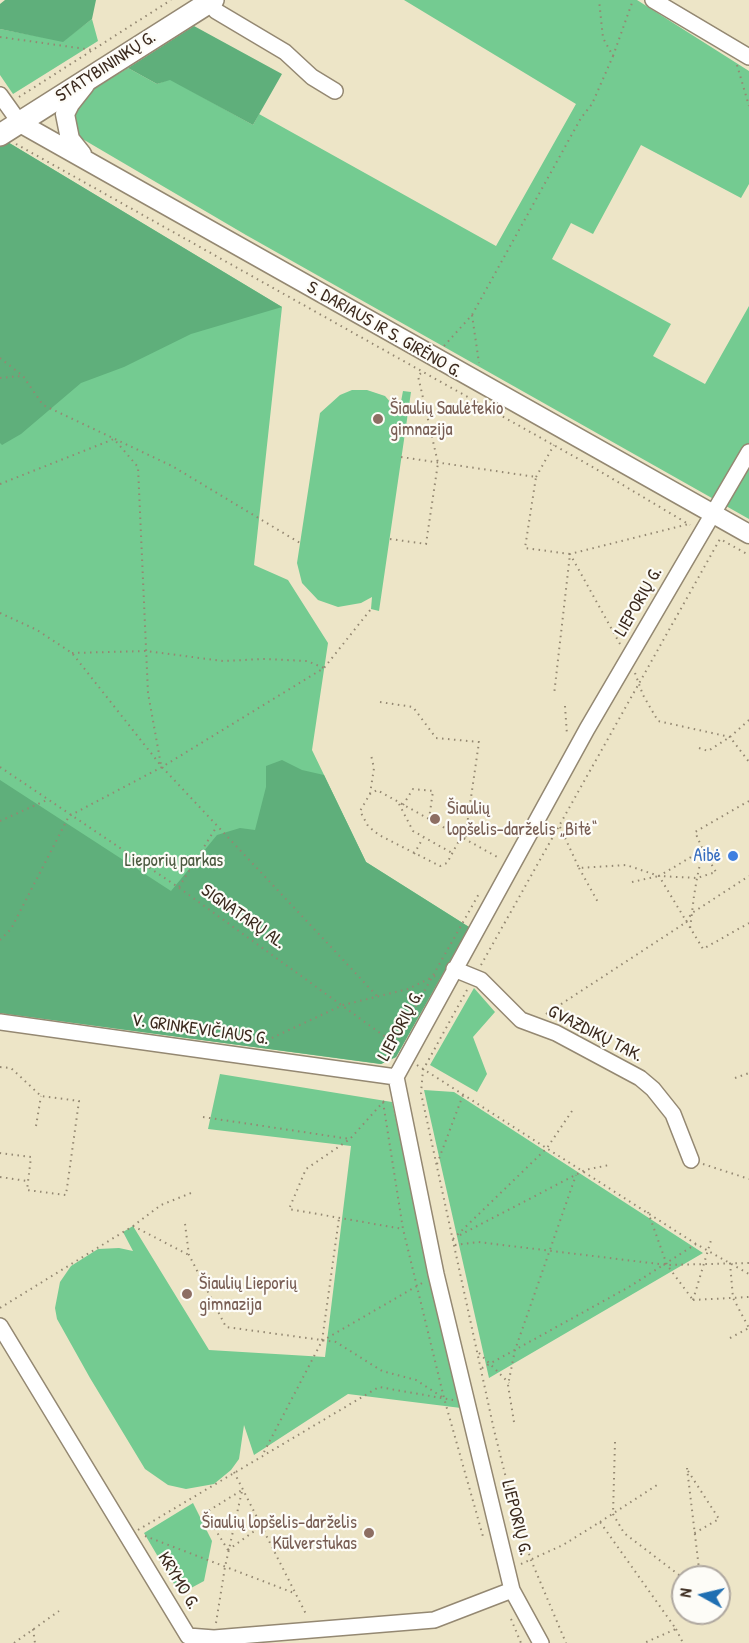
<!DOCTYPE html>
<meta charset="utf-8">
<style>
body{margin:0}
#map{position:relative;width:749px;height:1643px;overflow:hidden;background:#ede5c7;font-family:"Patrick Hand",sans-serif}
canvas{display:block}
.north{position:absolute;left:671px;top:1565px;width:60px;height:60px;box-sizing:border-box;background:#fdfcf7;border:2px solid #afa8a0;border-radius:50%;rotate:278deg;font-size:16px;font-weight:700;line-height:24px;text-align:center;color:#3b2a1e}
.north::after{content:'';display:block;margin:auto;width:21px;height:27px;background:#1f6fb2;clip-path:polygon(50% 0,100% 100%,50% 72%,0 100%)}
</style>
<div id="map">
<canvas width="749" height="1643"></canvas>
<div class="north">N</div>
</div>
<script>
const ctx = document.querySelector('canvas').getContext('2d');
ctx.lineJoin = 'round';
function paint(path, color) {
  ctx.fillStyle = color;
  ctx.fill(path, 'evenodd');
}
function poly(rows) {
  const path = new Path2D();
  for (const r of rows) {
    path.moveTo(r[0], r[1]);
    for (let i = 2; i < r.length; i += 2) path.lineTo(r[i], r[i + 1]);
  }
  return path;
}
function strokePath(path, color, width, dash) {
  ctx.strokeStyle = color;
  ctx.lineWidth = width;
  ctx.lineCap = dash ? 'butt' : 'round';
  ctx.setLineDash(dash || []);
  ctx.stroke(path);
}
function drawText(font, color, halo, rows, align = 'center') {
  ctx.font = font + ' "Patrick Hand",sans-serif';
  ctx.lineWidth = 4.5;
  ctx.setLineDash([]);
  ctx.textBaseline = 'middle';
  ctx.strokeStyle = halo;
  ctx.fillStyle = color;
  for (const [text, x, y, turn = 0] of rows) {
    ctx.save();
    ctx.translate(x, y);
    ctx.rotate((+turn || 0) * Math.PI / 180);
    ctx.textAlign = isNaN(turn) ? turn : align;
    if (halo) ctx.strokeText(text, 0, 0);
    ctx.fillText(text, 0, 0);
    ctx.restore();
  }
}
paint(poly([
 [404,0,637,0,749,71,749,184,741,198,641,145,593,234,571,223,552,259,671,324,653,356,705,384,749,306,749,519,246,235,74,134,71,118,84,95,128,68,157,84,170,79,253,125,259,114,496,246,576,104],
 [92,19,98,41,13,94,0,75,0,29,63,41],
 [6,141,282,307,254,565,288,580,328,643,312,750,366,862,469,927,396,1057,381,1064,0,1013,0,144],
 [352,390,367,390,385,396,399,412,403,391,411,392,379,611,371,609,372,597,361,603,338,607,318,600,302,583,297,563,320,413,340,395],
 [474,988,495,1012,473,1037,487,1074,477,1092,430,1065],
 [220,1074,392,1102,461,1408,348,1394,254,1455,244,1425,239,1459,231,1470,214,1484,186,1489,168,1485,145,1469,90,1378,57,1319,55,1308,60,1282,71,1266,98,1249,119,1248,133,1251,123,1232,133,1226,209,1350,325,1357,351,1146,208,1129],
 [424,1090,454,1092,703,1253,489,1378],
 [193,1503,212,1541,204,1581,180,1594,144,1533]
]), '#74cb91');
paint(poly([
 [5,0,96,0,92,19,63,42,0,29,0,4],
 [194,26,282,74,253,125,170,80,157,84,128,68],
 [6,141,282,307,191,334,124,367,81,383,21,434,2,445,0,443,0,144],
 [282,760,302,770,324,775,366,862,469,927,396,1057,381,1064,0,1013,0,780,171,891,217,835,240,828,255,830,266,787,266,766]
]), '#5faf7b');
const minor = poly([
 [653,0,749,57],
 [210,2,216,11,285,52,312,77,335,91],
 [0,95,20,123],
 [454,969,481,980,521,1020,556,1033,640,1078,653,1089,673,1114,691,1160],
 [0,1022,396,1077],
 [0,1326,188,1636,214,1638,434,1620,512,1590],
 [541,1643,512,1590,436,1274,396,1077,587,729,749,452]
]);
const tertiary = poly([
 [20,123,749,534],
 [82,154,70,139,65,114,70,104,85,85]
]);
const secondary = poly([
 [0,135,213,0]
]);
strokePath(minor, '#948872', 18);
strokePath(tertiary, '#948872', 21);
strokePath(secondary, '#948872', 24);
strokePath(poly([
 [0,37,93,50],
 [613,56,633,0],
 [737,65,749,106],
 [19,97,171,0],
 [16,144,591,466,690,525],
 [472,315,479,363],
 [444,346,472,315,581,118,592,104,613,56,603,38,599,0],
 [0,358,23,376,43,405,172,466,300,543],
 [0,378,21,376],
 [401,457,536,477,525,548,570,554,554,695],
 [536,477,554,445],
 [0,484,114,439,138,467,148,693,161,765],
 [390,539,426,544,438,463,418,376,423,371],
 [0,613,37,630,72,653,162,767,377,996],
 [620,644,570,554,689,524],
 [72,653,146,651,223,661,264,659,307,661,324,668],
 [635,673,643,695,658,721,730,737],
 [380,702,413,707,436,738,479,742,465,839],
 [565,706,567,735],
 [749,720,730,737,749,762],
 [699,748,708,751,730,737],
 [0,767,178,887,398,1046],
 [370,794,374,768,371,755],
 [749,801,695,832,703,850,659,876,703,949,749,923],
 [399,804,413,831,452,853],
 [403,805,413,789,433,791,429,819],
 [0,821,47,800],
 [560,827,579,868,626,865,659,876,697,878,716,872,703,850,697,878,694,896,690,929],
 [461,837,447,863,440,866,379,835,368,826,360,811,370,794,377,790,429,819,461,837,465,839,499,858],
 [414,854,423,838],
 [579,868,599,904],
 [632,882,659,876],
 [179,887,217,826],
 [0,940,11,929,69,816,162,767,324,668,371,609],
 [481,965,720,539,749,555],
 [467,990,423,1070,421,1093,494,1430,513,1506,531,1560,566,1643],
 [546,1014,685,923,692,913,749,876],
 [261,1043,343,1005,408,989,437,975],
 [395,1043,480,892],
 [417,1065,696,1244,749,1274],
 [0,1067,11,1068,41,1096,79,1101,66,1195,27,1190,31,1157,0,1153],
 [735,1078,749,1073],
 [384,1101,350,1139,306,1169,289,1209,403,1229],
 [383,1102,403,1229,444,1398,484,1540],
 [203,1117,350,1139],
 [36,1126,41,1096],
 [437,1164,463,1095],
 [703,1164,749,1179],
 [0,1177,27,1181],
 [648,1212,667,1265,693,1300],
 [185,1224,189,1255,226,1327,336,1342,382,1371,416,1380,442,1397],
 [133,1226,189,1255],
 [460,1235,585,1170,609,1165],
 [453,1239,547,1148,572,1111],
 [455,1245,478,1242,667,1265,749,1263],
 [730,1263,733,1298,749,1328],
 [693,1300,712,1237],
 [693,1300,749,1297],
 [0,1308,133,1226,161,1205,191,1193],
 [730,1338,749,1328],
 [322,1341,424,1282],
 [479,1353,509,1383],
 [482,1368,629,1287,696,1244],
 [514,1422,508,1385,515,1350,576,1175],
 [615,1442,613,1514,624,1533,683,1578],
 [264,1452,322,1341,339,1218],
 [687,1468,700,1577],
 [688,1471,719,1519,693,1534],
 [234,1472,307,1616],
 [600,1522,657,1485],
 [138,1530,379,1387,453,1400],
 [145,1536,294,1593],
 [228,1550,205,1513,242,1490],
 [228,1550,260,1527],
 [521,1564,563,1545,600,1522,676,1629,644,1643],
 [511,1619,521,1643],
 [216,1623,225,1567,242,1491],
 [33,1629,35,1643],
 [676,1629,683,1643],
 [14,1643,59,1611]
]), '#948872', 2, [1.5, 4.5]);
strokePath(minor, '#fff', 15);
strokePath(tertiary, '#fff', 18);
strokePath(secondary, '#fff', 21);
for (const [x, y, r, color] of [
 [378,419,6,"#8d6e63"],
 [435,819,6,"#8d6e63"],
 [733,856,6,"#3f7fe0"],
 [187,1294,6,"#8d6e63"],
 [369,1533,6,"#8d6e63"]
]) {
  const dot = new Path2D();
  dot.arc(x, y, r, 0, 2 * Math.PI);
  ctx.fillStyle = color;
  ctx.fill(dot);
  strokePath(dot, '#fdfcf7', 2);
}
drawText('18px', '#3b2a1e', '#fdfcf7', [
 ["STATYBININKŲ G.",106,67,-33],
 ["S. DARIAUS IR S. GIRĖNO G.",384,330,30],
 ["LIEPORIŲ G.",639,602,-60],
 ["SIGNATARŲ AL.",243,917,35],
 ["LIEPORIŲ G.",401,1026,-62],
 ["V. GRINKEVIČIAUS G.",200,1030,8],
 ["GVAZDIKŲ TAK.",595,1034,27],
 ["LIEPORIŲ G.",516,1518,76],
 ["KRYMO G.",178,1581,59]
]);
drawText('18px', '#785e54', '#fdfcf7', [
 ["Šiaulių Saulėtekio",390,409],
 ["gimnazija",390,430],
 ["Šiaulių",447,809],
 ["lopšelis-darželis „Bitė“",447,830],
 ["Šiaulių Lieporių",199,1284],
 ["gimnazija",199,1305],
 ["Šiaulių lopšelis-darželis",357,1523,"right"],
 ["Kūlverstukas",357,1544,"right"]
], 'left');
drawText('18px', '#366cbe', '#fdfcf7', [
 ["Aibė",721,856]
], 'right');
drawText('18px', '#4c5a40', '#fdfcf7', [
 ["Lieporių parkas",174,861]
]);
</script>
